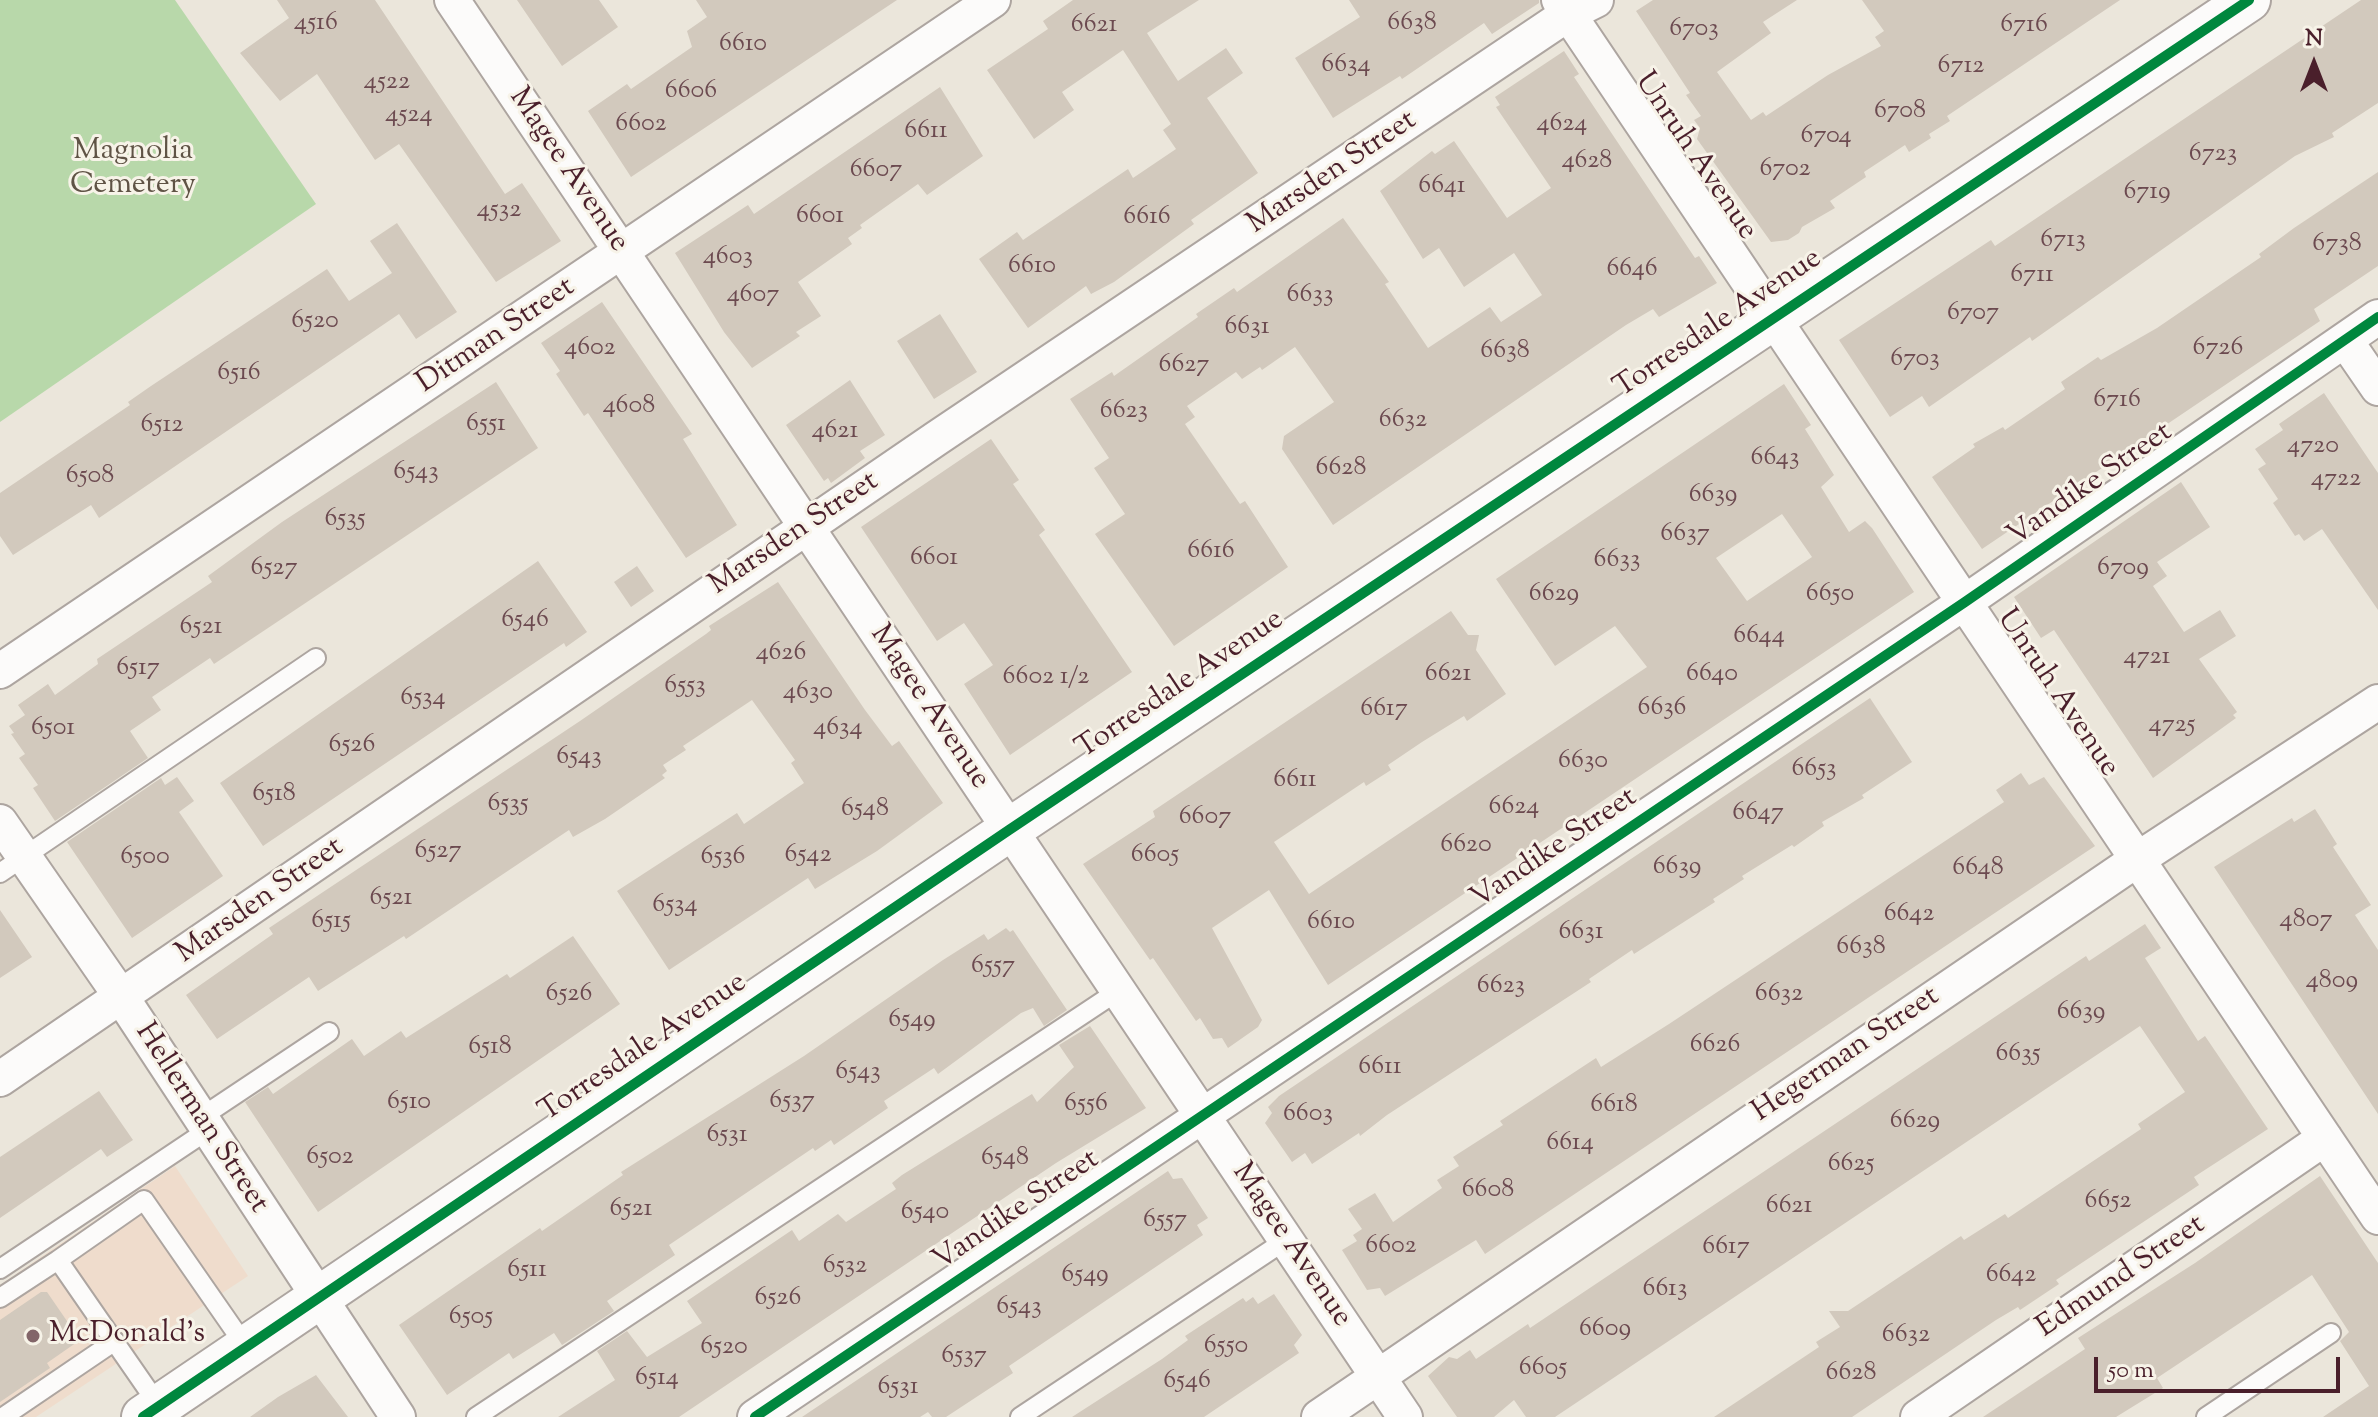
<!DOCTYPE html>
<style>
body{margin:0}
#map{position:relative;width:2378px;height:1417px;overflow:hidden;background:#ebe6db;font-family:"Sorts Mill Goudy",serif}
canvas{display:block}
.north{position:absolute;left:2274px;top:24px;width:80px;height:80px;-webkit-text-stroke:6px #f7f3e8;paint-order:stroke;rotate:0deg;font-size:22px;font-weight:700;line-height:32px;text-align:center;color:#4a1f2b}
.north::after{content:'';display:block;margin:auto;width:28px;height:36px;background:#4a1f2b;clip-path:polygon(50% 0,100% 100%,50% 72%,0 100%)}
.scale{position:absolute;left:2094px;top:1357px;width:246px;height:36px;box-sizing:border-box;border:4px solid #4a1f2b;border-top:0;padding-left:10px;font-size:24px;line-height:28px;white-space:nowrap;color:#4a1f2b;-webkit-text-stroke:6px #f7f3e8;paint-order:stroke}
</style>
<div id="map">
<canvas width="2378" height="1417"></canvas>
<div class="north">N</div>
<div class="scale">50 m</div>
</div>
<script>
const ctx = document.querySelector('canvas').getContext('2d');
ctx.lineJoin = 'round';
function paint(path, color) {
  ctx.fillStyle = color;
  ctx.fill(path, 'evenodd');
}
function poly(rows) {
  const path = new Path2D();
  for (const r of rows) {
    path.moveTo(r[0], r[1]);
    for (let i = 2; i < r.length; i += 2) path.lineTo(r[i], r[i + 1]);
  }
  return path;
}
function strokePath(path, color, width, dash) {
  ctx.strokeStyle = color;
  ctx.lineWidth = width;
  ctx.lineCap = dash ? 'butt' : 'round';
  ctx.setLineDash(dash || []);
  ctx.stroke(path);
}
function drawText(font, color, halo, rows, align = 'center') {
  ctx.font = font + ' "Sorts Mill Goudy",serif';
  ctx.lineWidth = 6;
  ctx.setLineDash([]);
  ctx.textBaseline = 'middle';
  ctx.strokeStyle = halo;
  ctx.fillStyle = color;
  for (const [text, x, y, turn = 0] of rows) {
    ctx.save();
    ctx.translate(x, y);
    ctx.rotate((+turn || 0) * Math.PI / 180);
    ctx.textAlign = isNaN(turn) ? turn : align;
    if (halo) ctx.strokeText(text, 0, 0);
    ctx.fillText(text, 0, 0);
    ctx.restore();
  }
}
paint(poly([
 [175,1166,248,1276,36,1417,0,1417,0,1285]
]), '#efdccc');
paint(poly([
 [0,0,175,0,316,204,0,422]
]), '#b8d8aa');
paint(poly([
 [277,0,375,0,505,194,522,183,561,241,496,282,399,144,375,160,317,74,280,101,240,53,289,18],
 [517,0,599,0,618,27,562,66],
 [696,0,897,0,631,177,588,111,627,84,631,89,692,47,687,31,707,17],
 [1073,0,1199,0,1147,33,1178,81,1226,48,1243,73,1207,98,1258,173,1191,220,1194,224,1114,282,1091,294,1086,286,1028,328,979,259,1017,232,1023,240,1128,169,1133,178,1176,149,1163,130,1171,124,1123,50,1062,92,1074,110,1034,139,987,70,1048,29,1043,21],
 [1349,0,1539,0,1539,3,1492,34,1484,23,1402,79,1400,76,1333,118,1295,58,1360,17],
 [1653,0,1797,0,1763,22,1771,33,1717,72,1751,120,1763,112,1766,116,1828,75,1881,46,1875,37,1884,31,1862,0,2120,0,1947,116,1950,121,1929,134,1931,138,1909,152,1905,145,1864,172,1866,177,1830,201,1835,208,1802,227,1799,233,1788,240,1771,242,1697,139,1700,128,1694,120,1701,116,1686,95,1690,93,1636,11],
 [2361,0,2378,0,2378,103,2332,133,2334,137,2295,156,2032,341,2030,337,1929,407,1922,396,1890,417,1839,340,1991,240,1995,246],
 [1564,51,1579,74,1574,77,1695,258,1699,256,1717,283,1659,317,1653,309,1626,325,1333,525,1282,449,1284,436,1334,402,1295,347,1262,370,1260,367,1242,379,1236,372,1187,406,1195,417,1185,424,1240,504,1245,501,1288,567,1174,646,1095,534,1125,514,1094,468,1109,458,1070,399,1112,372,1114,376,1198,317,1196,314,1234,288,1237,292,1343,218,1389,282,1385,284,1428,348,1490,307,1501,322,1542,295,1514,253,1464,287,1439,248,1423,259,1380,191,1432,151,1435,154,1454,141,1507,218,1551,188,1496,107,1500,105,1495,97],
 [940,87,983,156,927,195,918,184,860,225,862,228,848,238,852,244,798,282,821,316,796,332,800,336,752,368,724,332,675,253,748,205,754,214],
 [2378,172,2378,266,2314,309,2320,321,1982,549,1932,477,1975,447,1973,444,2003,427,2005,430,2065,389,2061,382,2098,357,2101,360,2157,328,2261,257,2259,254,2294,228],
 [397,223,457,312,416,339,399,314,99,518,91,505,13,555,0,536,0,493,130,405,128,402,151,386,327,269,349,301,392,273,370,241],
 [602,302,692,434,683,439,737,525,686,558,588,413,584,416,556,374,560,371,541,343],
 [940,314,977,372,934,399,897,341],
 [850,380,885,435,860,451,865,458,831,483,828,478,824,481,786,425],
 [496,382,538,448,214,664,210,658,152,697,161,710,130,731,148,758,55,821,33,788,38,785,19,758,25,754,11,734,14,733,9,726,25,715,18,705,48,684,55,695,98,664,97,659,212,582,208,576,282,522],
 [1784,384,1811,425,1805,429,1834,475,1821,487,1849,532,1865,521,1872,528,1914,592,1328,985,1269,890,1212,928,1262,1020,1258,1027,1228,1048,1222,1038,1213,1039,1200,1018,1196,1021,1153,958,1150,960,1083,864,1155,817,1153,811,1451,611,1468,635,1479,635,1476,650,1506,694,1467,721,1464,716,1422,742,1388,765,1391,770,1366,786,1364,782,1274,842,1309,894,1647,667,1615,626,1555,666,1496,579],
 [1782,514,1812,557,1747,601,1716,558],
 [2324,393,2378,473,2378,610,2322,529,2304,541,2299,534,2295,536,2273,503,2278,499,2258,469,2266,464,2255,449,2283,430,2279,424],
 [991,439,1019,480,1013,484,1045,530,1039,535,1132,672,1010,755,964,684,993,665,964,623,937,641,861,527],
 [2181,482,2210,527,2157,562,2167,576,2153,586,2184,632,2220,610,2236,636,2199,659,2237,712,2233,715,2236,718,2153,778,2054,630,2041,638,2014,597],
 [538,561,587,632,566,647,564,643,263,846,220,783],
 [637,566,654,591,631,607,614,582],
 [778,582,865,710,892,746,899,741,943,803,877,851,815,889,808,878,669,970,617,891,737,813,744,824,804,783,791,763,795,760,752,700,683,746,686,750,663,765,667,771,662,775,665,778,605,819,573,837,569,830,406,939,404,936,318,991,309,977,217,1039,186,995,273,934,269,928,580,721,706,634,711,630,709,626],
 [1870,698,1912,762,1862,795,1864,798,1822,822,1824,826,1794,847,1792,845,1742,876,1744,879,1713,899,1715,902,1634,954,1632,950,1589,979,1591,982,1387,1115,1360,1136,1359,1133,1312,1164,1305,1153,1292,1162,1265,1123,1272,1113,1268,1107,1279,1096],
 [2021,773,2029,785,2044,777,2095,846,1485,1254,1476,1240,1385,1296,1380,1288,1367,1290,1342,1250,1357,1241,1353,1235,1362,1229,1348,1209,1375,1193,1393,1222,1442,1188,1437,1180,1459,1166,1453,1157,1503,1125,1500,1121,1596,1058,1601,1067,1669,1024,2004,802,1996,790],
 [177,777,194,801,179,812,223,876,132,938,67,842,161,778,165,785],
 [2315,809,2337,844,2333,847,2371,905,2355,915,2378,950,2378,1114,2214,867,2292,818,2294,822],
 [0,910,32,957,0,978],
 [2145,924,2161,948,2145,958,2198,1041,2205,1036,2268,1129,2194,1177,2199,1185,2056,1280,2059,1284,2020,1310,2018,1307,1996,1320,1852,1417,1714,1417,1819,1347,1816,1342,1840,1327,1829,1311,1848,1311,1961,1236,1964,1240,2005,1214,2008,1218,2141,1129,2138,1124,2185,1092,2140,1026,1555,1417,1526,1417,1514,1400,1494,1417,1457,1417,1428,1376,1449,1357,1457,1359,1470,1350,1476,1359,1528,1324,1530,1328,2086,956,2089,961],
 [1006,928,1010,932,1013,930,1067,1010,1044,1026,1033,1008,1021,1013,938,1074,934,1068,884,1101,888,1108,834,1145,831,1140,815,1151,813,1148,669,1245,675,1255,607,1301,614,1311,562,1345,554,1333,513,1359,509,1353,447,1395,399,1325,540,1228,542,1231,623,1175,621,1172,804,1056,943,960,984,934,988,940],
 [573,936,620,1004,318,1212,245,1102,268,1087,273,1094,352,1039,364,1056,401,1031,406,1038,507,974,510,978],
 [1090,1026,1146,1108,1056,1163,679,1417,558,1417,615,1380,597,1351,627,1331,647,1357,702,1323,687,1301,792,1230,799,1241,838,1214,846,1222,896,1189,892,1183,902,1175,1032,1094,1037,1102,1074,1067,1059,1045],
 [99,1091,133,1140,107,1157,101,1149,0,1218,0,1157],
 [1168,1171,1173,1179,1182,1178,1208,1218,1197,1225,1203,1235,1009,1366,1013,1373,946,1417,932,1417,928,1412,920,1417,802,1417],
 [2320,1176,2378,1263,2378,1417,2323,1417,2369,1386,2340,1341,2349,1332,2312,1275,2157,1378,2163,1388,2116,1417,1983,1417,2085,1349,2078,1338,2195,1263],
 [41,1292,47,1292,80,1340,47,1363,50,1368,0,1402,0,1320],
 [1274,1294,1302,1335,1294,1345,1299,1353,1204,1417,1072,1417,1162,1359,1188,1340,1185,1336,1243,1298,1246,1302,1253,1297,1258,1304],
 [316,1375,348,1417,250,1417,278,1397]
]), '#d2c9bd');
const service = poly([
 [0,873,316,658],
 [200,1118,329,1032],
 [0,1269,208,1130],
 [0,1298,58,1260],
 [159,1406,58,1260,144,1200,246,1347],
 [3,1417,115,1341],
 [476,1417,1118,991],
 [1020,1417,1286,1240],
 [2206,1417,2331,1333]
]);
const minor = poly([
 [452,0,1405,1417],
 [1559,0,2378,1217],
 [2345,340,2378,388],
 [0,671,993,0],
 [0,822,122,998,398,1417],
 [0,1079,937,438,1568,14,1596,0],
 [755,1417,1965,602,2378,317],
 [1319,1417,2138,859,2378,702],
 [1918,1417,2325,1138]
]);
const tertiary = poly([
 [143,1417,1009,830,2249,0]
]);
strokePath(service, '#ada5a0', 22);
strokePath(minor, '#ada5a0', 38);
strokePath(tertiary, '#ada5a0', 46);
strokePath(service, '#fcfbfa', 18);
strokePath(minor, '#fcfbfa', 34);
strokePath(tertiary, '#fcfbfa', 42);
strokePath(poly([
 [143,1417,1009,830,2249,0],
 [755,1417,1965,602,2378,317]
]), '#00873e', 10);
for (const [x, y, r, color] of [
 [33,1336,8,"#826569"]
]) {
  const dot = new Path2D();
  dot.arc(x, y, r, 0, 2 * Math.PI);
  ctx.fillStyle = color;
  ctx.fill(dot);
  strokePath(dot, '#f7f3e8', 3);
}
drawText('26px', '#6c4a50', null, [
 ["4516",316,25],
 ["6638",1412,25],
 ["6621",1094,27],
 ["6716",2024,27],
 ["6703",1694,31],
 ["6610",743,46],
 ["6634",1346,67],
 ["6712",1961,68],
 ["4522",387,84],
 ["6606",691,93],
 ["6708",1900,113],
 ["4524",409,117],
 ["6602",641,126],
 ["4624",1562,126],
 ["6611",926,133],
 ["6704",1826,138],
 ["6723",2213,156],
 ["4628",1587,163],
 ["6702",1785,171],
 ["6607",876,172],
 ["6641",1442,188],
 ["6719",2147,194],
 ["4532",499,212],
 ["6601",820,218],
 ["6616",1147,219],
 ["6713",2063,242],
 ["6738",2337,246],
 ["4603",728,259],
 ["6610",1032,268],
 ["6646",1632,271],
 ["6711",2032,277],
 ["4607",753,297],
 ["6633",1310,297],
 ["6707",1973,315],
 ["6520",315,323],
 ["6631",1247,329],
 ["4602",590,350],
 ["6726",2218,350],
 ["6638",1505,353],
 ["6703",1915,361],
 ["6627",1184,367],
 ["6516",239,375],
 ["6716",2117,402],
 ["4608",629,408],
 ["6623",1124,413],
 ["6632",1403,422],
 ["6551",486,426],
 ["6512",162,427],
 ["4621",835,433],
 ["4720",2313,448],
 ["6643",1775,460],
 ["6628",1341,470],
 ["6543",416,474],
 ["6508",90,478],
 ["4722",2336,481],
 ["6639",1713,497],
 ["6535",345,521],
 ["6637",1685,536],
 ["6616",1211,553],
 ["6601",934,560],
 ["6633",1617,562],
 ["6527",274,570],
 ["6709",2123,570],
 ["6629",1554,596],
 ["6650",1830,596],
 ["6546",525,622],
 ["6521",201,629],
 ["6644",1759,638],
 ["4626",781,655],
 ["4721",2147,659],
 ["6517",138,670],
 ["6621",1448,676],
 ["6640",1712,676],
 ["6602 1/2",1046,679],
 ["6553",685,688],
 ["4630",808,694],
 ["6534",423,700],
 ["6636",1662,710],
 ["6617",1384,711],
 ["4725",2172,727],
 ["6501",53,730],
 ["4634",838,730],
 ["6526",352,747],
 ["6543",579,759],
 ["6630",1583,763],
 ["6653",1814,771],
 ["6611",1295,782],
 ["6518",274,796],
 ["6535",508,806],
 ["6624",1514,809],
 ["6548",865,811],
 ["6647",1758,815],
 ["6607",1205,819],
 ["6620",1466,847],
 ["6527",438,853],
 ["6542",808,857],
 ["6605",1155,857],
 ["6500",145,859],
 ["6536",723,859],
 ["6639",1677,869],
 ["6648",1978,870],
 ["6521",391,900],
 ["6534",675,907],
 ["6642",1909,916],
 ["4807",2306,922],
 ["6515",331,923],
 ["6610",1331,924],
 ["6631",1581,934],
 ["6638",1861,949],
 ["6557",993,968],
 ["4809",2332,983],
 ["6623",1501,988],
 ["6526",569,996],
 ["6632",1779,996],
 ["6639",2081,1014],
 ["6549",912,1022],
 ["6626",1715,1047],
 ["6518",490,1049],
 ["6635",2018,1056],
 ["6611",1380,1069],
 ["6543",858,1074],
 ["6537",792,1103],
 ["6510",409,1104],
 ["6556",1086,1106],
 ["6618",1614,1107],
 ["6603",1308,1116],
 ["6629",1915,1123],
 ["6531",727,1137],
 ["6614",1570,1145],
 ["6502",330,1159],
 ["6548",1005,1160],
 ["6625",1851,1166],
 ["6608",1488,1192],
 ["6652",2108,1203],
 ["6621",1789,1208],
 ["6521",631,1211],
 ["6540",925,1214],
 ["6557",1165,1222],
 ["6602",1391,1248],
 ["6617",1726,1249],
 ["6532",845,1268],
 ["6511",527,1272],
 ["6549",1085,1277],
 ["6642",2011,1277],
 ["6613",1665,1291],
 ["6526",778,1300],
 ["6543",1019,1309],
 ["6505",471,1319],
 ["6609",1605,1331],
 ["6632",1906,1337],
 ["6550",1226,1348],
 ["6520",724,1349],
 ["6537",964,1358],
 ["6605",1543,1370],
 ["6628",1851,1375],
 ["6514",657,1380],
 ["6546",1187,1383],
 ["6531",898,1389]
]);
drawText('30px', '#5f5345', '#f7f3e8', [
 ["Magnolia",133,153],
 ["Cemetery",133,187]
]);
drawText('30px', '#4a1f2b', '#f7f3e8', [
 ["Unruh Avenue",1694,157,56],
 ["Magee Avenue",567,171,56],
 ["Marsden Street",1333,174,-34],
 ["Torresdale Avenue",1719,325,-34],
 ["Ditman Street",497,337,-34],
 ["Vandike Street",2091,486,-35],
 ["Marsden Street",795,535,-34],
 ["Torresdale Avenue",1181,686,-34],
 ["Unruh Avenue",2056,694,56],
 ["Magee Avenue",928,708,56],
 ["Vandike Street",1555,850,-34],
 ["Marsden Street",261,902,-35],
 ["Torresdale Avenue",644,1049,-34],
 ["Hegerman Street",1847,1056,-34],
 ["Hellerman Street",200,1119,57],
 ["Vandike Street",1017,1212,-34],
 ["Magee Avenue",1290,1246,56],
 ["Edmund Street",2122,1278,-34]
]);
drawText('30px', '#4a1f2b', '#f7f3e8', [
 ["McDonald's",49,1336]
], 'left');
</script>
